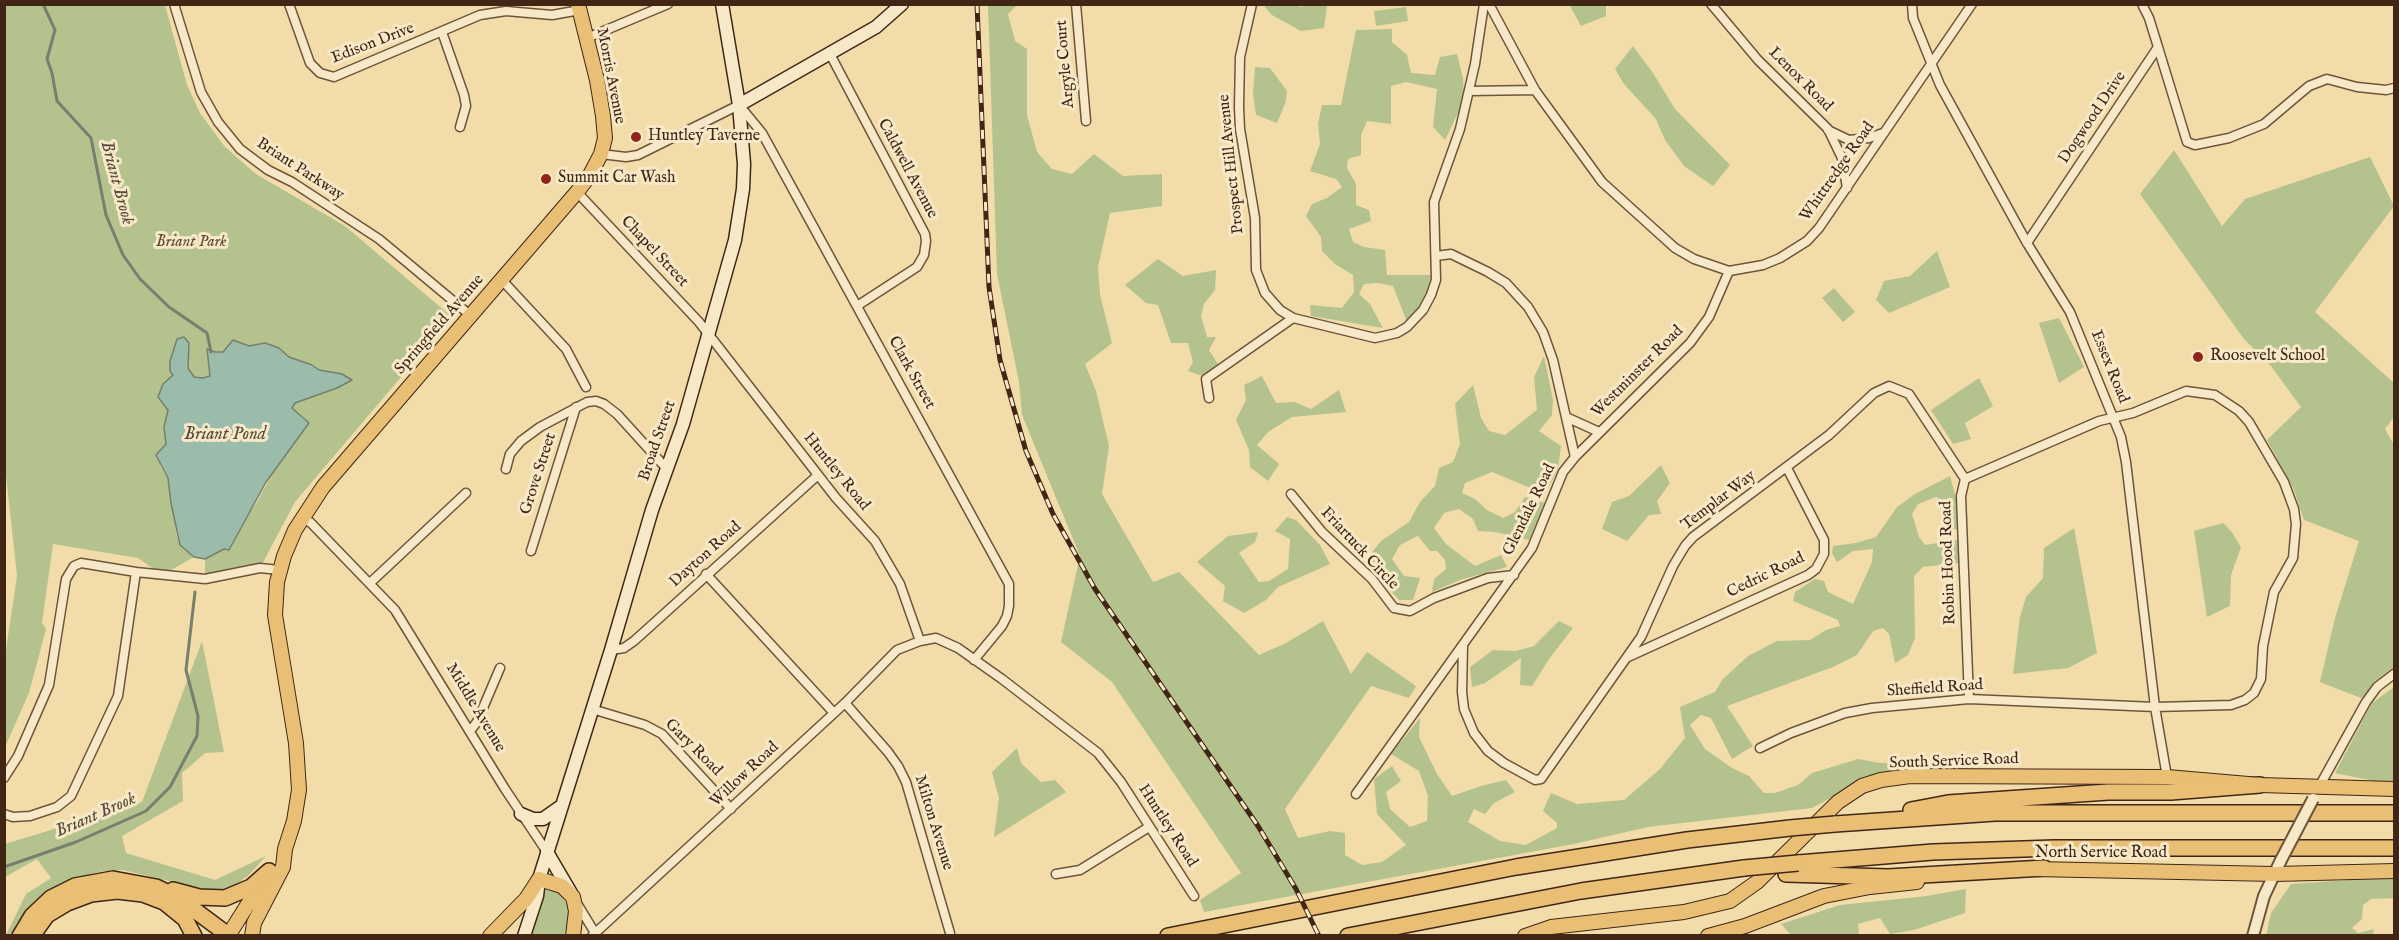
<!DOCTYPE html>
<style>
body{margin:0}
#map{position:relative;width:2399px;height:940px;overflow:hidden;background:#f2ddaa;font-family:"IM FELL English",serif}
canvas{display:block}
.frame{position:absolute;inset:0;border:6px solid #412616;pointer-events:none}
</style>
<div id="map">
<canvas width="2399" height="940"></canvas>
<div class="frame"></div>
</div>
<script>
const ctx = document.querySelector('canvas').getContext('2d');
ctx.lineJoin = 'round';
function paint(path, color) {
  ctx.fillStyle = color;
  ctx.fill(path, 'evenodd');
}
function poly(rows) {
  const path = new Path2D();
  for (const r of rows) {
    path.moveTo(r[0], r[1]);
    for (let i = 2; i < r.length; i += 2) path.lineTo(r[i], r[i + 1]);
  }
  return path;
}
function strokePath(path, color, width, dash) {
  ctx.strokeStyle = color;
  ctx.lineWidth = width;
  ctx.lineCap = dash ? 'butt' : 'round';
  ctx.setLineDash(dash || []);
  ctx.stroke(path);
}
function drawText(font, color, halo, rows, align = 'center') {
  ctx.font = font + ' "IM FELL English",serif';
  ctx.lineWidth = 6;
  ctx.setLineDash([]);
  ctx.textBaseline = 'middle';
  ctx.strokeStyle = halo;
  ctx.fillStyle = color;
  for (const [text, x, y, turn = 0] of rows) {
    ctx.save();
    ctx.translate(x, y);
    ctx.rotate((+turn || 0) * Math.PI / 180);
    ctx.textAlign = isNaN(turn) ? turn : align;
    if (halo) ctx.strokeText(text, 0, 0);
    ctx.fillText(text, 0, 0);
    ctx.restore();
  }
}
paint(poly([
 [1569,4,1606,5,1606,16,1581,26],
 [4,5,165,5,187,85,200,113,225,147,256,174,345,226,452,317,295,502,260,568,205,579,205,559,224,549,257,502,275,468,309,423,292,408,295,403,312,396,342,374,319,370,312,365,289,357,279,348,265,343,249,346,233,340,223,352,215,352,207,349,211,376,203,378,194,377,188,368,189,343,173,375,163,384,168,410,164,427,166,444,160,466,168,478,177,537,180,545,194,557,162,575,138,558,53,544,42,623,46,629,29,693,5,747,5,656,17,576,4,457],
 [988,5,1017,5,1008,14,1015,41,1027,49,1027,115,1037,152,1052,169,1072,174,1094,154,1123,176,1162,174,1162,206,1110,213,1098,267,1100,295,1112,343,1085,364,1096,391,1109,446,1102,494,1153,582,1179,572,1259,655,1286,643,1323,621,1351,674,1367,652,1416,686,1409,698,1371,686,1285,809,1298,838,1330,831,1345,833,1345,855,1362,865,1382,862,1406,845,1377,814,1374,779,1392,766,1401,781,1386,792,1390,809,1410,827,1427,821,1428,796,1419,771,1391,754,1420,718,1419,737,1437,774,1452,796,1481,786,1506,780,1515,792,1494,803,1485,814,1474,809,1468,822,1500,841,1526,845,1557,828,1557,823,1543,811,1551,793,1577,804,1624,800,1660,769,1685,738,1680,707,1715,692,1722,680,1748,656,1777,641,1810,640,1826,630,1840,626,1838,620,1793,601,1795,592,1815,579,1824,581,1828,592,1853,604,1872,562,1873,549,1853,551,1837,562,1832,553,1833,546,1856,543,1876,537,1897,507,1915,494,1950,476,1956,498,1958,529,1949,529,1945,523,1944,501,1936,497,1918,504,1912,514,1919,537,1925,545,1958,540,1959,563,1923,567,1914,576,1915,638,1908,655,1895,663,1889,634,1883,628,1873,631,1857,655,1833,667,1727,706,1753,746,1732,759,1711,718,1701,715,1690,725,1705,749,1732,768,1749,776,1764,793,1775,793,1798,785,1812,773,1858,759,1880,763,1964,762,1964,774,1851,787,1812,808,1648,827,1574,844,1204,912,1200,900,1241,873,1112,682,1061,642,1080,556,1022,415,1019,382,997,274],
 [1266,5,1298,5,1300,7,1308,5,1327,5,1324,28,1301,31,1272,15,1265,7],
 [1406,7,1408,21,1376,26,1374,11],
 [1392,29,1392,42,1407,55,1411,73,1435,75,1440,57,1457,54,1463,78,1464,100,1445,140,1433,127,1437,89,1406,82,1391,86,1391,124,1367,121,1361,135,1361,155,1348,159,1347,168,1356,184,1356,205,1369,210,1371,221,1349,229,1353,242,1364,247,1385,250,1387,275,1431,275,1424,305,1407,322,1393,286,1378,283,1364,284,1359,294,1370,304,1383,328,1311,316,1310,305,1342,308,1354,292,1353,275,1335,264,1322,251,1321,237,1306,216,1312,204,1327,198,1342,187,1336,179,1310,171,1320,144,1318,124,1322,105,1341,105,1356,30],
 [1633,46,1653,73,1675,109,1730,165,1713,186,1684,166,1665,140,1656,119,1624,84,1615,69],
 [1255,67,1270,68,1287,91,1286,101,1277,123,1256,115,1253,94],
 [2174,150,2222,226,2245,199,2370,157,2394,206,2315,312,2394,383,2394,417,2385,429,2394,445,2394,671,2361,698,2320,682,2335,618,2359,541,2304,520,2294,490,2267,440,2301,407,2271,366,2244,339,2140,194],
 [1937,251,1950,287,1889,313,1876,300,1884,281,1910,276],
 [1158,259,1183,276,1216,270,1215,290,1204,304,1201,316,1207,337,1216,337,1209,350,1218,364,1205,377,1188,371,1193,362,1188,343,1171,343,1158,305,1146,303,1125,285],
 [1834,288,1855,312,1843,322,1822,298],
 [2059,318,2084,367,2059,383,2039,323],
 [1544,356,1553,400,1552,415,1539,431,1561,446,1558,469,1545,494,1492,472,1465,483,1462,493,1475,499,1487,510,1503,518,1515,512,1525,497,1545,503,1529,540,1495,532,1478,531,1473,519,1459,509,1444,513,1434,528,1446,544,1475,566,1501,555,1507,567,1460,580,1432,592,1434,579,1446,569,1445,560,1437,551,1430,551,1418,536,1400,545,1392,559,1404,576,1420,578,1413,600,1399,600,1365,561,1381,541,1409,522,1420,502,1435,486,1439,468,1453,462,1460,444,1455,404,1473,385,1481,418,1489,431,1505,435,1537,410,1534,377],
 [1262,376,1276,403,1294,402,1311,409,1339,390,1346,412,1292,417,1268,432,1257,445,1279,464,1268,481,1250,467,1249,450,1236,420,1246,400,1244,385],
 [1979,378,1993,406,1965,423,1971,439,1953,444,1931,410],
 [1661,465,1670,483,1657,501,1661,514,1649,515,1627,541,1602,529,1612,502,1629,496],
 [1287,517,1296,520,1320,545,1330,564,1278,587,1266,600,1244,613,1223,601,1225,586,1197,562,1228,536,1258,532,1255,542,1239,553,1259,582,1269,581,1288,569,1290,539,1275,531],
 [2223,523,2231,531,2241,547,2231,575,2230,606,2207,617,2194,531],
 [2074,528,2097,653,2068,668,2013,674,2020,617,2026,597,2043,578,2044,548],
 [1559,621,1573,628,1549,659,1532,686,1520,685,1521,658,1485,683,1472,687,1470,667,1493,650,1515,651,1534,646],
 [202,641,224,752,205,753,182,773,183,801,122,836,126,853,215,880,266,856,248,876,233,886,215,892,123,870,103,871,83,876,63,884,37,901,16,924,12,935,6,935,26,894,51,878,37,859,5,877,5,844,142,802],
 [2394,687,2394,783,2384,783,2335,773,2372,703],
 [1017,748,1021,763,1041,782,1055,780,1066,792,994,837,999,798,992,772],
 [2394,877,2394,898,2371,899,2363,905,2362,919,2352,928,2358,933,2374,929,2373,935,2266,936,2271,913,2291,884],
 [1966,889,1965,913,1914,930,1890,934,1880,918,1858,924,1859,935,1791,935,1781,924,1840,905,1927,896],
 [545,890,558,892,569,907,567,927,564,935,532,936]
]), '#b4c28d');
const water = poly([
 [184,337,189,343,188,368,194,377,203,378,210,376,207,349,215,352,223,352,233,340,249,346,265,343,279,348,289,357,312,365,319,370,342,374,352,380,337,388,295,403,292,408,309,423,266,482,229,550,224,549,205,559,194,557,180,545,171,503,168,478,156,455,166,444,164,427,168,410,158,397,163,384,173,375,170,371,170,361,177,339,184,337]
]);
paint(water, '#9bbbab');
strokePath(water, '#777f6f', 1.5);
strokePath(poly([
 [43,4,55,30,47,59,52,73,57,101,91,138,106,215,123,255,140,279,169,307,207,333,211,352],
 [4,867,76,842,146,811,170,787,197,736,198,716,186,670,195,592]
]), '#777f6f', 3);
const minor = poly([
 [174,4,201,92,218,122,240,149,268,170,292,182,379,239,470,315],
 [289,4,310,63,320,73,334,77,480,15,506,11,552,15,580,10],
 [1076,4,1086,121],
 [1252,4,1240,57,1239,107,1240,129,1255,218,1256,270,1265,293,1280,310,1293,318,1375,338,1397,333,1407,327,1423,310,1431,295,1436,280,1434,202,1460,129,1475,64,1484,4],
 [1489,4,1535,90,1602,182,1675,248,1694,259,1729,271,1763,265,1780,258,1807,241,1819,228,1972,4],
 [1711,4,1758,60,1828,129,1842,158,1847,188],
 [1912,4,1913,18,1940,85,2027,243,2070,312,2121,437,2126,462,2155,707,2167,777],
 [442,32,464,95,466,106,460,127],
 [587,38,668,4],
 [2158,47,2187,142,2195,145,2229,138,2264,124,2309,86,2327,79,2357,87,2386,90,2394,88],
 [830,54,925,234,926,241,924,255,917,267,857,306],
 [1469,91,1535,90],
 [1828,130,1849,140,1869,138,1883,133],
 [601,154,626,157,638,155,739,105,762,133,1009,584,1009,606,1007,616,1002,626,974,660],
 [577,192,699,322,836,498,875,541,900,584,920,641],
 [2027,243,2158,47,2149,18,2142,4],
 [501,279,566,349,586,387],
 [1209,398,1206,379,1293,318],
 [1566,417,1599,432],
 [1575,457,1690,343,1709,317,1729,271],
 [506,469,510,454,521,441,540,427,587,402,596,401,604,404,617,414,667,469],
 [1291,494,1322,532,1372,579,1394,608,1410,611,1434,598,1488,578,1514,575],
 [303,518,311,523,395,610,505,789,547,852],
 [531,551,576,407],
 [706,574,834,713],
 [370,583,466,493],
 [1463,646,1462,692,1464,709,1474,733,1488,751,1504,763,1535,780,1541,779,1641,637,1673,566,1685,546,1693,537,1829,435,1874,393,1889,386,1909,394,1965,479],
 [611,650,624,648,634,641,818,475],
 [1628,657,1808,575,1816,569,1824,554,1824,540,1787,468],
 [845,703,888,752,898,766,906,782,950,933],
 [592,709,645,725,662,734,731,809],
 [470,731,477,722,500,668],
 [1760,748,1791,733,1845,713,1872,708,1969,699,2155,707,2231,705,2245,700,2254,693,2261,679,2263,646,2274,592,2293,558,2296,524,2294,509,2284,482,2249,422,2239,411,2215,395,2186,391,2133,413,2099,421,1965,479,1961,496,1969,699],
 [4,778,18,756,49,685,66,579,74,566,81,563,136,572,205,579,260,568,279,570],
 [2319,787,2366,702,2377,687,2394,674],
 [1356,794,1532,548,1563,472,1575,457,1553,360,1543,332,1528,307,1506,283,1488,272,1451,254,1436,256],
 [4,814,13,817,30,816,57,807,71,796,118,696,136,572],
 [1056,874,1080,870,1149,827],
 [578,905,595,933],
 [592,936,845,703,897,650,920,641,936,638,958,648,1002,679,1098,753,1121,782,1194,896]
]);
const tertiary = poly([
 [2253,936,2264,896,2281,860]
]);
const secondary = poly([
 [739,105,876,27,902,4],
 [521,814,533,819,543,819,560,807],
 [547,852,571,893],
 [524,936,537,896,539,879,611,650,652,510,683,424,735,240,743,189,744,164,739,105,722,4]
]);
const primary = poly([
 [2034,869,2275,874,2394,871],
 [228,936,265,877],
 [252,936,254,923,283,867,285,849,294,821,299,790,296,743,275,615,277,582,284,556,295,530,323,487,577,192,590,175,601,154,605,138,603,116,597,80,578,4],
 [490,936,526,899,539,879,562,886,573,897,576,911,573,936],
 [1525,936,1551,927,1684,912,1730,901,1757,882,1838,802,1862,786,1881,780,1910,776,2167,777,2260,785,2394,789],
 [1708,936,1745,926,1824,896,1870,887,1917,882]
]);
const motorway = poly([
 [1911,810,1948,803,2108,792,2171,792,2260,785],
 [1835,824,1995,813,2394,813],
 [1798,863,1933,852,2054,848,2394,848],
 [1786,874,1888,877,2044,868],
 [173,890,199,897,225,898,251,887,269,871],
 [20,936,32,916,51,898,75,886,113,879,156,887,177,897,228,935],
 [32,936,47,915,67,903,91,894,117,891,143,894,164,902,185,919,194,936],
 [1168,936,1516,867,1687,840,1790,828],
 [1348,936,1581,891,1744,868]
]);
strokePath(minor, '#6d543b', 11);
strokePath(tertiary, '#6d543b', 14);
strokePath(secondary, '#412616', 15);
strokePath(primary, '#412616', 16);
strokePath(motorway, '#412616', 18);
strokePath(minor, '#f7e9c8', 8);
strokePath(tertiary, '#f7e9c8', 10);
strokePath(secondary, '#f7e9c8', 12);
strokePath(primary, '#e9be75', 14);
strokePath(motorway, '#e9be75', 15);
const rail = poly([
 [977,4,989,287,1000,360,1026,451,1053,514,1095,589,1258,826,1296,889,1319,936]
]);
strokePath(rail, '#412616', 5);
strokePath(rail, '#f7e9c8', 3, [9]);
const tertiaryBridge = poly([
 [2281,860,2313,799]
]);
const motorwayBridge = poly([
 [1790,828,1835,824],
 [1744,868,1798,863]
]);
strokePath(tertiaryBridge, '#6d543b', 14, []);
strokePath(motorwayBridge, '#412616', 18, []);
strokePath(tertiaryBridge, '#f7e9c8', 10);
strokePath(motorwayBridge, '#e9be75', 15);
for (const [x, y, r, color] of [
 [636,137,6,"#8f2418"],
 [546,179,6,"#8f2418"],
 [2198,357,6,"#8f2418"]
]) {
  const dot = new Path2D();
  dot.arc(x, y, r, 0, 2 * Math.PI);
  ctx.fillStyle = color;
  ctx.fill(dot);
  strokePath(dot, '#f7e9c8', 2);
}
drawText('16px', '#412616', '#f7e9c8', [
 ["Edison Drive",373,44,-21],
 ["Argyle Court",1066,64,-95],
 ["Morris Avenue",610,76,79],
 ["Lenox Road",1800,80,45],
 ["Dogwood Drive",2093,118,-56],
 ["Prospect Hill Avenue",1232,164,-96],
 ["Caldwell Avenue",907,169,62],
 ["Briant Parkway",300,170,33],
 ["Whittredge Road",1838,172,-55],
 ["Chapel Street",654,252,47],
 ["Springfield Avenue",440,325,-49],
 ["Essex Road",2109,367,68],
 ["Westminster Road",1638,372,-45],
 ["Clark Street",911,373,61],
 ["Broad Street",658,441,-71],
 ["Huntley Road",836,472,51],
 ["Grove Street",539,474,-72],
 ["Templar Way",1719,501,-37],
 ["Glendale Road",1530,510,-64],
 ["Friartuck Circle",1359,549,47],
 ["Dayton Road",706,555,-42],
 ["Robin Hood Road",1949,563,-92],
 ["Cedric Road",1766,576,-26],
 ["Sheffield Road",1935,689,-4],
 ["Middle Avenue",475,708,59],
 ["Gary Road",693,748,45],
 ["South Service Road",1954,762,-2],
 ["Willow Road",745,775,-43],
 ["Milton Avenue",933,823,73],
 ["Huntley Road",1167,826,57],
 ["North Service Road",2101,854]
]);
drawText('16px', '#412616', '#f7e9c8', [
 ["Huntley Taverne",648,137],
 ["Summit Car Wash",558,179],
 ["Roosevelt School",2210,357]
], 'left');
drawText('italic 16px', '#5e4d34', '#f7e9c8', [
 ["Briant Park",191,243]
]);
drawText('italic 18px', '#584b3b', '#f7e9c8', [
 ["Briant Brook",116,183,75],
 ["Briant Pond",225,435],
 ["Briant Brook",96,816,-24]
]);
</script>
